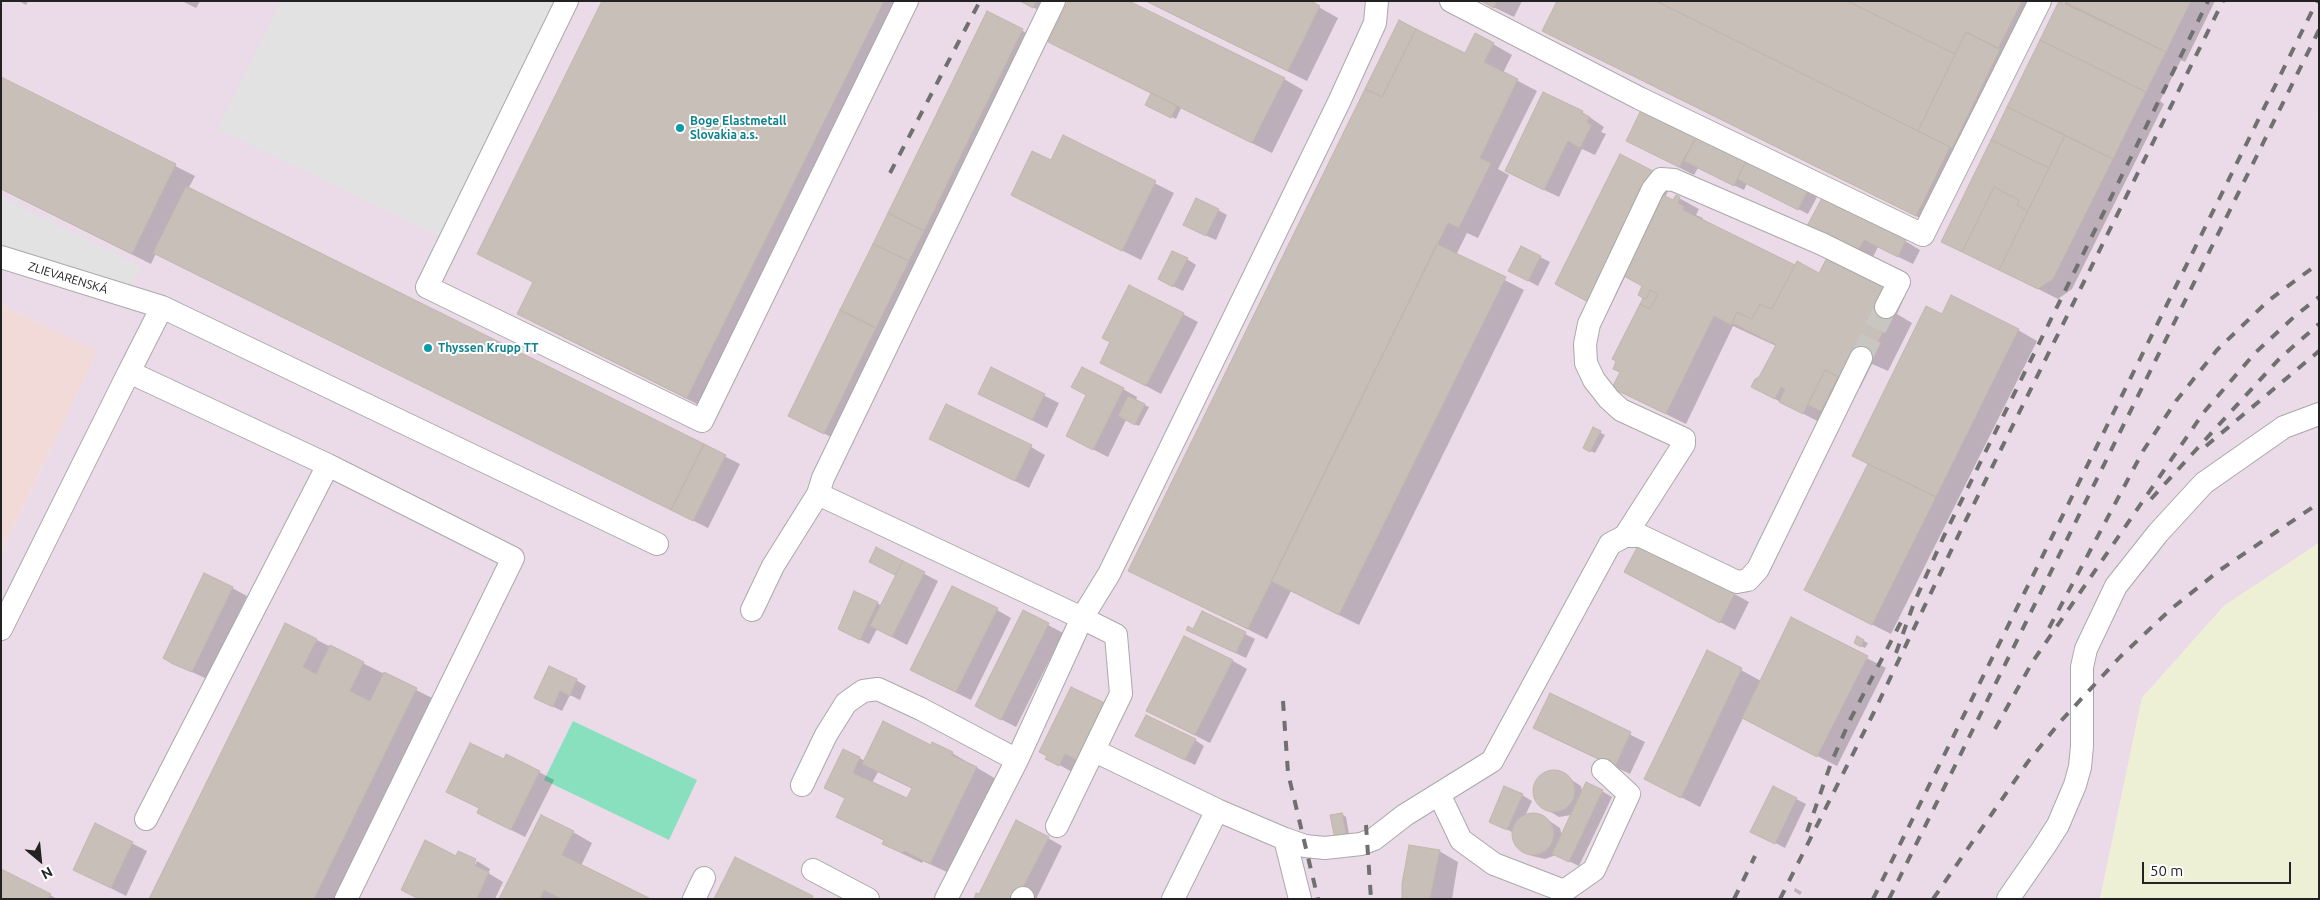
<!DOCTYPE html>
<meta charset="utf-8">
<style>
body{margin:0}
#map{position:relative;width:2320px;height:900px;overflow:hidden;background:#f2efe9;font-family:Ubuntu,sans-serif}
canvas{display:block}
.frame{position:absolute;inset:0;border:2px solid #222;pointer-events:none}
.north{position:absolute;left:15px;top:835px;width:50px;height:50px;-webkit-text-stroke:4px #fff;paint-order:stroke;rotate:152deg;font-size:14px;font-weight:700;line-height:20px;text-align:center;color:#222}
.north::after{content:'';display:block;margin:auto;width:18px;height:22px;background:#222;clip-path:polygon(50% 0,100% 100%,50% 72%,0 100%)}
.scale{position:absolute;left:2142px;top:862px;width:149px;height:22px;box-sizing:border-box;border:2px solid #222;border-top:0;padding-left:6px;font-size:15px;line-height:18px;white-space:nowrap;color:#222;-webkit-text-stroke:4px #fff;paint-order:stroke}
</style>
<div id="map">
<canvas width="2320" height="900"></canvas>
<div class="frame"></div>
<div class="north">N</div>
<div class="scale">50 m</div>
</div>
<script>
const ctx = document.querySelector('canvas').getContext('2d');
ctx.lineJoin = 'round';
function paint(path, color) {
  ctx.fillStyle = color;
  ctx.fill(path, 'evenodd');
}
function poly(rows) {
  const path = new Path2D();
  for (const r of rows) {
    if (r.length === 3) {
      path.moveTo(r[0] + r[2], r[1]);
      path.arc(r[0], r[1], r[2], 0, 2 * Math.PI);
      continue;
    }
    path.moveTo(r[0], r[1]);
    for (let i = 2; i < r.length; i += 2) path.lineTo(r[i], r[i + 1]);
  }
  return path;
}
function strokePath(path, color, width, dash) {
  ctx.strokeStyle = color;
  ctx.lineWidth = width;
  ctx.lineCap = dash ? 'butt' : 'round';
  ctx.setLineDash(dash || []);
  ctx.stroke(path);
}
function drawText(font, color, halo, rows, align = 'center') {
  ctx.font = font + ' Ubuntu,sans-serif';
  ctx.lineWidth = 4;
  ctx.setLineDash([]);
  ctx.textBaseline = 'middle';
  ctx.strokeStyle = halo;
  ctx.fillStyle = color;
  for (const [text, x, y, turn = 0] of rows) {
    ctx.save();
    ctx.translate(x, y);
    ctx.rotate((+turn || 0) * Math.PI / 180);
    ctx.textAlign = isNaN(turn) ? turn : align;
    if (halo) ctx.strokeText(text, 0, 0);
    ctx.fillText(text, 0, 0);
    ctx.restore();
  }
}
paint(poly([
 [1,304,98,351,1,553]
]), '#f2dad9');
paint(poly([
 [1,1,2319,1,2319,111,2317,114,2319,117,2319,543,2224,606,2142,698,2100,899,1,899,1,553,98,351,1,304]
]), '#ebdbe8');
paint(poly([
 [2319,543,2319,899,2100,899,2142,698,2224,606]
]), '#eef0d5');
paint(poly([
 [573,721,697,780,669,840,544,780]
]), '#88e0be');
paint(poly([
 [281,1,573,1,452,242,218,129],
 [1,197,142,267,130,288,1,247]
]), '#e2e2e2');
paint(poly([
 [19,1,28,1,26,5],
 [182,1,200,1,196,8],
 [604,1,902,1,701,406,533,322,535,282],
 [1021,1,1055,1,1048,15],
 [1145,1,1308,1,1338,18,1307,81],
 [1481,1,1522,1,1514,17],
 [1558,1,2046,1,1936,226,1563,41],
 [2065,1,2215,1,2185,62,2181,60,2160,101,2164,104,2072,289,2058,299,1943,241,2061,2,2065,4],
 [988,13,1042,41,839,441,789,416],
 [1050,42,1284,79,1303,90,1272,153,1181,108,1176,119,1151,107,1152,94],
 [1493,44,1512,55,1503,73,1537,91,1498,169,1509,175,1478,238,1467,233,1456,255,1524,290,1359,625,1291,591,1267,639,1130,570,1466,55],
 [1,78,195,176,188,189,740,464,708,528,156,253,151,264,1,189],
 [1643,108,1817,197,1808,214,1747,183,1744,190,1698,168,1694,175,1627,141],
 [1582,112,1604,127,1601,132,1606,134,1595,155,1582,149,1559,197,1521,179],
 [1064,137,1174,193,1141,260,1012,195,1051,162],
 [1672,183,1665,197,1674,202,1677,197,1699,209,1696,215,1703,218,1702,220,1796,267,1820,275,1887,285,1905,296,1897,314,1912,323,1888,371,1872,364,1860,388,1848,382,1823,424,1752,387,1760,378,1776,346,1733,326,1686,424,1613,388,1621,372,1645,298,1644,286,1626,275,1608,311,1575,295],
 [1218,210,1227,215,1216,240,1194,230],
 [1822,236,1905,241,1920,250,1913,264,1878,247,1872,259],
 [1540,257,1550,262,1538,286,1519,276],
 [1187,259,1196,265,1183,291,1169,284],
 [1183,314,1198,322,1161,394,1116,370],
 [1943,316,2018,330,2037,341,1891,634,1824,600,1869,464,1854,456],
 [991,369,1059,403,1047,428,980,394],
 [1123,389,1137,397,1136,401,1149,407,1139,426,1126,420,1108,457,1067,436,1087,395],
 [1594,429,1605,435,1595,453,1584,448],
 [945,447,1031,447,1045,455,1029,488],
 [1641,543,1749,602,1735,630,1640,580],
 [876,549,938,581,907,645,877,629,869,644,849,634,877,603,882,606,897,576,880,567],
 [232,588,247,596,207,679,179,666],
 [997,610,1011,618,971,700,926,678],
 [1024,612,1063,633,1016,727,991,714],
 [1203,613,1255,639,1246,658,1197,635,1194,631],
 [1791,619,1886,668,1837,766,1743,718,1700,807,1646,779,1708,652,1761,681],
 [1858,638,1868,643,1865,648,1855,643],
 [317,640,436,700,338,899,150,899],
 [1233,661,1247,669,1210,743,1148,711],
 [576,680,586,686,580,700,570,695,562,711,535,698],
 [1550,695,1645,742,1630,774,1549,736],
 [1106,705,1074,773,1047,758],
 [1195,740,1204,746,1195,765,1146,741],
 [931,746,952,753,996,779,949,873,923,861,922,863,903,854,884,843,885,841,837,817,846,799,826,788,844,750,865,761],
 [878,772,913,789,907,800,872,783],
 [504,761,539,772,554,780,525,837,478,813],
 [1559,772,1581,786,1582,792,1602,791,1612,797,1579,866,1556,855,1545,859,1532,856,1522,850,1514,839,1514,833,1500,826,1522,795,1532,801,1525,816,1531,814,1545,818,1560,828,1562,836,1571,815,1559,817,1549,811,1538,802,1534,790,1540,777,1546,773],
 [1774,788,1806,804,1785,848,1760,835],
 [1342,814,1346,817,1350,840,1341,841],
 [96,825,147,851,126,896,74,869],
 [573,832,592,843,581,866,648,899,501,899],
 [1048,838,1062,846,1036,899,975,899],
 [1439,851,1458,862,1452,899,1403,899],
 [477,861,490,869,488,873,503,882,495,899,419,899,472,871],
 [1795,888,1802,892,1800,895,1794,891],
 [50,895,57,899,1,899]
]), '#0003');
const building = poly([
 [602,1,884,1,687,398,517,314,533,282,477,254,602,1],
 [1020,1,1036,1,1033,8,1020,1],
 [1068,1,1129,1,1285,78,1252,143,1048,42,1068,1],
 [1146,1,1311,1,1320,6,1288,71,1146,1],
 [1481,1,1497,1,1494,8,1481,1],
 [1557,1,1656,1,1950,147,1916,216,1542,31,1557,1],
 [1656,1,1847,1,1955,54,1918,131,1656,1],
 [1847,1,2022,1,1998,49,1966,32,1955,54,1847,1],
 [2059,1,2166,52,2146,92,2040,40,2059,1],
 [2063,1,2191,1,2166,52,2063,1],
 [987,11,1023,29,924,231,888,213,987,11],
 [1399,20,1416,29,1382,97,1365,89,1399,20],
 [1416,29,1465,53,1475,33,1494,43,1484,62,1518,79,1480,158,1491,163,1459,228,1448,223,1248,629,1128,571,1365,89,1382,97,1416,29],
 [1966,32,2000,49,1952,148,1918,131,1966,32],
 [2040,40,2146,92,2113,159,2007,107,2040,40],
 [1,77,176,164,132,254,1,189,1,77],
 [1543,92,1583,111,1582,113,1590,117,1587,122,1592,125,1580,148,1568,141,1544,190,1505,171,1543,92],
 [1151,93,1177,106,1171,118,1145,105,1151,93],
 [1643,106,1698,134,1679,167,1626,141,1643,106],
 [2007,107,2065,135,2049,168,1991,140,2007,107],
 [1698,134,1747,159,1734,186,1684,161,1698,134],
 [1063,135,1156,181,1122,251,1011,195,1032,151,1051,160,1063,135],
 [2065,135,2113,159,2053,279,2038,289,1999,270,2065,135],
 [1991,140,2049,168,2028,211,2017,205,2019,200,1994,187,1962,252,1941,242,1991,140],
 [1620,154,1653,171,1588,302,1555,284,1620,154],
 [1747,159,1808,190,1798,210,1737,179,1747,159],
 [186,186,704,444,671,510,153,253,186,186],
 [1994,187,2019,200,2017,205,2028,211,1999,270,1962,252,1994,187],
 [1663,195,1673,200,1676,195,1680,197,1678,203,1684,206,1683,210,1795,265,1772,309,1760,304,1752,319,1737,312,1731,325,1714,316,1666,414,1612,388,1620,372,1613,369,1616,361,1612,359,1640,304,1650,309,1658,294,1650,290,1646,299,1643,298,1638,295,1642,286,1624,276,1663,195],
 [1196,198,1219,209,1206,236,1183,225,1196,198],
 [1822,198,1906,240,1898,257,1864,240,1857,252,1806,228,1822,198],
 [888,213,924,231,909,261,873,244,888,213],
 [873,244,909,261,876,328,840,310,873,244],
 [1437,244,1506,277,1339,615,1271,581,1437,244],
 [1521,246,1541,256,1528,281,1508,271,1521,246],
 [1172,251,1188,258,1173,287,1158,279,1172,251],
 [1829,254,1887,284,1893,311,1869,361,1840,378,1825,370,1803,414,1779,402,1785,389,1781,387,1775,399,1751,387,1755,379,1759,377,1776,345,1732,323,1737,312,1752,319,1760,304,1772,309,1797,261,1819,273,1829,254],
 [1129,285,1184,313,1146,386,1100,363,1110,342,1102,338,1129,285],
 [1650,290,1658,294,1650,309,1640,304,1643,298,1646,299,1650,290],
 [1951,295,2019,329,1936,497,1852,456,1926,306,1942,314,1951,295],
 [840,310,876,328,824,434,788,416,840,310],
 [991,367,1045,394,1032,420,978,394,991,367],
 [1082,367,1124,388,1093,450,1066,436,1086,395,1071,387,1082,367],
 [1825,370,1838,377,1821,411,1808,405,1825,370],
 [1128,396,1145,404,1135,425,1118,416,1128,396],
 [946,404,1032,445,1015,481,929,439,946,404],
 [1593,427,1601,431,1590,452,1583,448,1593,427],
 [704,444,726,455,693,521,671,510,704,444],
 [1868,464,1936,497,1872,625,1804,590,1868,464],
 [1640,542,1735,593,1720,623,1624,572,1640,542],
 [876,547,903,561,895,575,869,562,876,547],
 [903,561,925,572,892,637,870,626,903,561],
 [204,573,233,587,192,672,173,664,163,658,204,573],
 [952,586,998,608,956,692,910,670,952,586],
 [854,591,878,602,860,640,838,629,854,591],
 [1023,610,1049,623,1001,720,975,706,1023,610],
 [1202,611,1246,632,1236,653,1186,630,1188,626,1193,629,1202,611],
 [1791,617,1868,656,1817,757,1742,718,1791,617],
 [285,623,317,639,303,667,316,674,330,645,364,662,350,691,370,701,384,672,417,688,314,899,149,899,285,623],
 [1184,636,1233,660,1195,735,1146,711,1184,636],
 [1857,636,1864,640,1861,647,1854,643,1857,636],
 [1707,650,1742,668,1681,798,1644,779,1707,650],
 [549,666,577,679,570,696,560,691,553,707,534,698,549,666],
 [1071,687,1107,704,1079,761,1065,754,1059,766,1045,759,1047,756,1039,752,1071,687],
 [1550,693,1631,732,1615,767,1533,728,1550,693],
 [1146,715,1196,739,1185,760,1135,736,1146,715],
 [883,721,931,745,932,742,953,752,951,755,977,767,930,864,904,851,902,853,882,844,884,840,836,817,845,798,824,788,843,749,860,757,853,773,907,798,912,788,862,764,883,721],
 [470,743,504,759,506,754,540,771,511,830,477,813,479,808,446,792,470,743],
 [1554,791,21],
 [1586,782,1603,790,1569,862,1552,854,1586,782],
 [1504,786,1523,794,1507,830,1489,822,1504,786],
 [1773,786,1797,798,1775,844,1750,832,1773,786],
 [1342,813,1347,838,1335,839,1330,815,1342,813],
 [1533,834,21],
 [541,815,574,831,562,855,651,899,562,899,544,890,540,899,499,899,541,815],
 [1016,820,1049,837,1017,899,974,899,976,893,979,894,1016,820],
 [95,823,133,842,111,888,73,870,95,823],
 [425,840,456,856,458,851,476,859,474,865,489,872,477,899,419,899,401,890,425,840],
 [1409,845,1440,850,1430,899,1402,899,1402,884,1409,845],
 [735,857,813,896,812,899,714,899,735,857],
 [1,869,51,894,48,899,1,899,1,869]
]);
paint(building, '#c7bfb8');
strokePath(building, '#c4b6ab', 1);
strokePath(poly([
 [1861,358,1886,307]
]), '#c8c6c1', 22, [22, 11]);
const minor = poly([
 [567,1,427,287,702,421,907,1],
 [1451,1,1639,98,1923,235,2040,1],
 [1,257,162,307],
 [1625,536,1684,444,1684,439,1621,410,1609,399,1594,380,1586,363,1585,344,1589,324,1653,189,1661,179,1674,180,1822,244,1899,282,1886,307],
 [752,610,773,566,818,494],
 [1,629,129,372],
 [1095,751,1217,810,1285,839],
 [802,785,826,735,846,703,863,691,878,689,921,709,1017,760],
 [1439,794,1461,840,1494,864,1564,891,1594,870,1629,794,1603,770],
 [146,819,328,465],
 [1057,826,1121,694,1116,635,1082,618,1109,574,1339,102,1375,23,1377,1],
 [813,870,868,899],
 [346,899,513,558,328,465,129,372,162,307,657,544],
 [694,899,704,878],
 [946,899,1017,760,1082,618,818,494,823,478,1054,1],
 [1022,899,1023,898],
 [1173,899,1217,810],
 [1300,899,1285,839,1305,846,1325,848,1361,844,1374,839,1405,815,1492,761,1610,544,1625,536,1641,536,1737,582,1748,580,1758,569,1861,358],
 [2008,899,2044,847,2058,825,2075,785,2080,767,2082,746,2082,667,2086,649,2116,586,2158,533,2204,483,2284,427,2319,414]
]);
strokePath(minor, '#a9a9a9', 24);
strokePath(minor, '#fff', 22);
strokePath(poly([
 [890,173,980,1],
 [2206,446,2319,351],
 [2151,499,2280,358,2319,324],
 [2049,628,2143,451,2176,401,2217,350,2243,325,2268,301,2319,263],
 [1896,653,1914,603,1943,538,2208,1],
 [1283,701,1288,773,1318,899],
 [1995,729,2033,661,2204,412,2255,353,2295,316,2319,297],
 [1366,825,1371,899],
 [1807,832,1831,763,1850,720,1901,622],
 [1734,899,1755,856],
 [1780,899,1873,714,1960,532,2223,1],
 [1873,899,2317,1],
 [1889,899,2319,30],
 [1933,899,2027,763,2060,722,2120,657,2171,609,2220,570,2319,503]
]), '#707070', 4, [10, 10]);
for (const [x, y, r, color] of [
 [680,128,5,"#0f9aa8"],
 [428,348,5,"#0f9aa8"]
]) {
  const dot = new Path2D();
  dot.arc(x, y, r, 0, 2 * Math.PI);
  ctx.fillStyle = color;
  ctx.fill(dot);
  strokePath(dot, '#fff', 2);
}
drawText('bold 12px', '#0d838f', '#fff', [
 ["Boge Elastmetall",690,121],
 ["Slovakia a.s.",690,135],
 ["Thyssen Krupp TT",438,348]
], 'left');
drawText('12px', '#222', '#fff', [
 ["ZLIEVARENSKÁ",68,278,17]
]);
</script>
